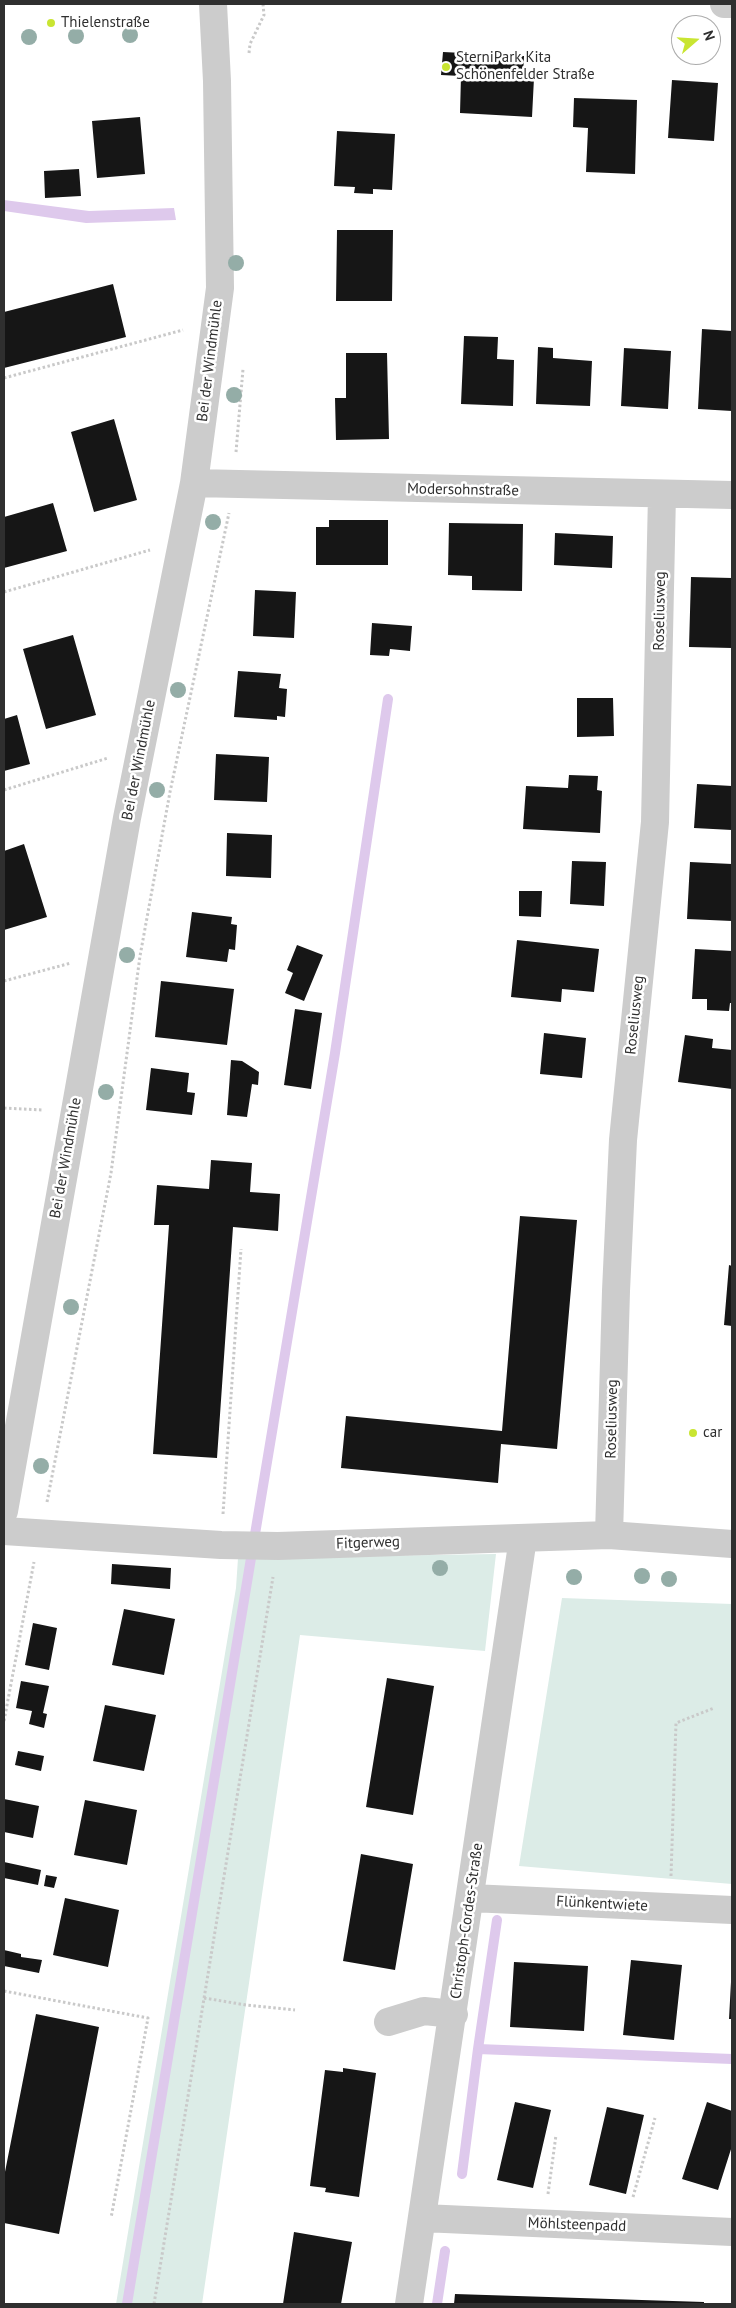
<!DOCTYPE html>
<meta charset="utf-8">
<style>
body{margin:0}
#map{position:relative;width:736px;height:2308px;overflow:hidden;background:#fff;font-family:"PT Sans",sans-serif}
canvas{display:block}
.frame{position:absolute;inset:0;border:5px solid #2f2f2f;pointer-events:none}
.north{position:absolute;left:671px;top:15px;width:50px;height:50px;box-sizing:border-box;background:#fff;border:1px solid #acacac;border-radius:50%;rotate:71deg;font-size:14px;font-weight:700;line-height:20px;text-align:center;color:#2f2f2f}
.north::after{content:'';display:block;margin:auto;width:18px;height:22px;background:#c9e532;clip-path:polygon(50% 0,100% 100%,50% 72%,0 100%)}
</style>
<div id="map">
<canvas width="736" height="2308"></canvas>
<div class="frame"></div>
<div class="north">N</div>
</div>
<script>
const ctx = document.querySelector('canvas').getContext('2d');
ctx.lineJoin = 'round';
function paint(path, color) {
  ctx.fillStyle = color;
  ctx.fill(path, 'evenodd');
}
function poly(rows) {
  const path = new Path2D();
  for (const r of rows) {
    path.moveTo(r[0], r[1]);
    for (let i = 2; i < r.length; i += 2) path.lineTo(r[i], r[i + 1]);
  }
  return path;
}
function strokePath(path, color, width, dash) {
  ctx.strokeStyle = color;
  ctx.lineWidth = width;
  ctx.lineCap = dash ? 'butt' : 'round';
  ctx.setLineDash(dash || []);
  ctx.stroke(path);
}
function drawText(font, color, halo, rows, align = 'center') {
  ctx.font = font + ' "PT Sans",sans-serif';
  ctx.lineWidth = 5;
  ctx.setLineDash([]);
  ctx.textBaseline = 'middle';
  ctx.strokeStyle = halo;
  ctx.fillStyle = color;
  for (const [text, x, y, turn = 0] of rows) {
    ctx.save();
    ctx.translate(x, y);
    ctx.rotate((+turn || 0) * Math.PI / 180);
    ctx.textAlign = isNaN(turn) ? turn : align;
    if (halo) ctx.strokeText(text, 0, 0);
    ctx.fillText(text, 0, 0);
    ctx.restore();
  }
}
paint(poly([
 [496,1554,485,1651,300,1635,202,2304,116,2304,236,1588,238,1558],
 [562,1598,732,1604,732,1884,519,1866]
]), '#dcece7');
paint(poly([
 [4,200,89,211,174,208,176,220,86,223,4,211]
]), '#dec9ec');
strokePath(poly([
 [497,1920,478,2049,732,2059],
 [462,2174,478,2049],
 [127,2304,335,1053,388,699],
 [437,2304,445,2251]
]), '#dec9ec', 10);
paint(poly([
 [443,52,524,56,523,77,534,78,532,117,460,113,461,76,441,75],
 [672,80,718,83,714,141,668,138],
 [574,98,637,100,635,174,586,172,588,128,573,127],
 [140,117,145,174,97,178,92,121],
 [337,131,395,134,392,190,373,189,373,194,354,193,355,187,334,186],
 [79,169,81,196,45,198,44,171],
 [337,230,393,230,392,301,336,301],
 [113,284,126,337,4,368,4,312],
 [702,329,732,331,732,411,698,409],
 [464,336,498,337,497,359,514,360,513,406,461,404],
 [538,347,553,348,553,358,592,361,590,406,536,404],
 [624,348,671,351,668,409,621,406],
 [346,353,387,353,389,439,336,440,335,398,346,398],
 [114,419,137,500,94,512,71,432],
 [53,503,67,551,4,568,4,517],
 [329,520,388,520,388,565,316,565,316,527,329,527],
 [449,523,523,524,522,591,472,590,472,576,448,575],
 [555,533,613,536,612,568,554,565],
 [691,577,732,578,732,648,689,647],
 [255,590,296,592,294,638,253,636],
 [372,623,412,626,410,651,390,649,389,656,370,655],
 [73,635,96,715,46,729,23,649],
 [238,671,281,674,279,688,287,689,285,717,277,716,277,720,234,717],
 [577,698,613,698,614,736,577,737],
 [17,715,30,764,4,771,4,719],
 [216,754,269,757,267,802,214,800],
 [569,775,598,776,597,790,602,791,600,833,523,829,526,786,568,788],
 [697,784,732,786,732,830,694,828],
 [227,833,272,835,271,878,226,876],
 [24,844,47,917,4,930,4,851],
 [572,861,606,862,604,906,570,904],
 [690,862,732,864,732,921,687,919],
 [519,891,542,891,541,917,519,916],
 [192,912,232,917,231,924,237,925,235,950,229,949,227,962,186,957],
 [517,940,599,949,594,992,562,989,561,1002,511,997],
 [297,945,323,955,304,1001,285,993,293,973,287,970],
 [695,949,732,951,732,1003,730,1003,729,1011,707,1010,707,999,692,999],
 [161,981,234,989,227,1045,155,1037],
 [295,1009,322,1013,311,1089,284,1085],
 [544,1033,586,1038,582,1078,540,1074],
 [685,1035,713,1039,712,1048,732,1050,732,1089,678,1082],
 [231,1060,242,1061,259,1072,258,1085,252,1084,247,1117,227,1115],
 [151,1068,189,1073,187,1092,195,1093,192,1115,146,1110],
 [211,1160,252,1163,250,1192,280,1194,278,1231,233,1227,217,1458,153,1454,169,1225,154,1225,157,1185,209,1189],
 [520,1216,577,1220,557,1449,501,1444,498,1483,341,1468,346,1416,502,1431],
 [729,1265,732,1266,732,1326,724,1325],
 [112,1564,171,1568,170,1589,111,1584],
 [124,1609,175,1619,164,1675,112,1665],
 [33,1623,57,1628,49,1670,25,1665],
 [387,1678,434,1686,413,1815,366,1807],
 [21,1681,49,1686,43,1713,47,1714,44,1728,29,1724,32,1711,16,1708],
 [105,1705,156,1715,144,1771,93,1761],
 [18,1751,44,1756,41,1771,15,1765],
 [4,1799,39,1806,33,1838,4,1832],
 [85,1800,137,1810,127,1865,74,1855],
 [361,1854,413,1864,395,1970,343,1961],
 [4,1862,41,1870,38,1885,4,1878],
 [46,1875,57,1877,54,1888,44,1886],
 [65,1898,119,1910,108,1967,53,1955],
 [4,1950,21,1954,21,1957,42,1960,39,1973,4,1966],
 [631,1960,682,1965,674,2040,623,2035],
 [514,1962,588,1966,584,2031,510,2027],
 [731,1982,732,1982,732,2019,729,2019],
 [36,2014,99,2027,59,2234,4,2223,4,2177],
 [343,2068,376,2073,359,2197,325,2192,326,2188,310,2186,325,2070,343,2072],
 [515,2102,551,2110,533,2188,497,2180],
 [707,2102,732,2111,732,2146,718,2190,682,2179],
 [607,2107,644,2115,626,2194,589,2185],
 [294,2232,352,2242,341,2304,283,2304],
 [455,2294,704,2302,704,2304,454,2304]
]), '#161616');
strokePath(poly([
 [249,53,250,44,264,15,263,4],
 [4,378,183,330],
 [236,452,243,369],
 [4,592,150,550],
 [4,790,108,758],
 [4,981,71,963],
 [4,1108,43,1110],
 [47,1502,111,1173,140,956,170,792,229,513],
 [223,1514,241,1249],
 [4,1721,34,1562],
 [671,1876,676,1723,714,1708],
 [4,1991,148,2018,111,2218],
 [204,1998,246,2005,295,2010],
 [548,2194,556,2135],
 [633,2197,655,2118],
 [154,2304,273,1577]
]), '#c9c9c9', 3, [2.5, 2.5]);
strokePath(poly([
 [724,4,732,4],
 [194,483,732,495],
 [4,1511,127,818,194,483,220,288,217,81,213,4],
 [4,1531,221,1545,278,1546,609,1535,732,1544],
 [609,1535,616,1291,623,1140,655,822,662,494],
 [471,1898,732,1910],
 [388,2022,424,2011,454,2014],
 [423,2218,732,2232],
 [409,2304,523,1538]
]), '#ccc', 28);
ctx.fillStyle = '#94ada7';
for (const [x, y] of [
 [130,35],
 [76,36],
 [29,37],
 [236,263],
 [234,395],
 [213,522],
 [178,690],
 [157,790],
 [127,955],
 [106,1092],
 [71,1307],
 [41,1466],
 [440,1568],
 [642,1576],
 [574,1577],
 [669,1579]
]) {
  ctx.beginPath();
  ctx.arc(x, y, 8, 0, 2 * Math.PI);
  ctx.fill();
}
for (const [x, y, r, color] of [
 [51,23,5,"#c9e532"],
 [446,67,5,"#c9e532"],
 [693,1433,5,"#c9e532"]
]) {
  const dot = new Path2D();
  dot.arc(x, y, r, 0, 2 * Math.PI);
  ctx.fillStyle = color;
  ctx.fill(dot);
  strokePath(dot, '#fff', 2);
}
drawText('15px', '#2f2f2f', '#fff', [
 ["Thielenstraße",61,23],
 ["SterniPark Kita",456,58],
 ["Schönenfelder Straße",456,75],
 ["car",703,1433]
], 'left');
drawText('15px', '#2f2f2f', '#fff', [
 ["Bei der Windmühle",210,361,-83],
 ["Modersohnstraße",463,490,1],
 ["Roseliusweg",660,611,-89],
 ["Bei der Windmühle",139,760,-79],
 ["Roseliusweg",635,1015,-84],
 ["Bei der Windmühle",66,1158,-80],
 ["Roseliusweg",612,1419,-89],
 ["Fitgerweg",368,1543,-2],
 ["Flünkentwiete",602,1904,3],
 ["Christoph-Cordes-Straße",467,1921,-82],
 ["Möhlsteenpadd",577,2225,2]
]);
</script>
